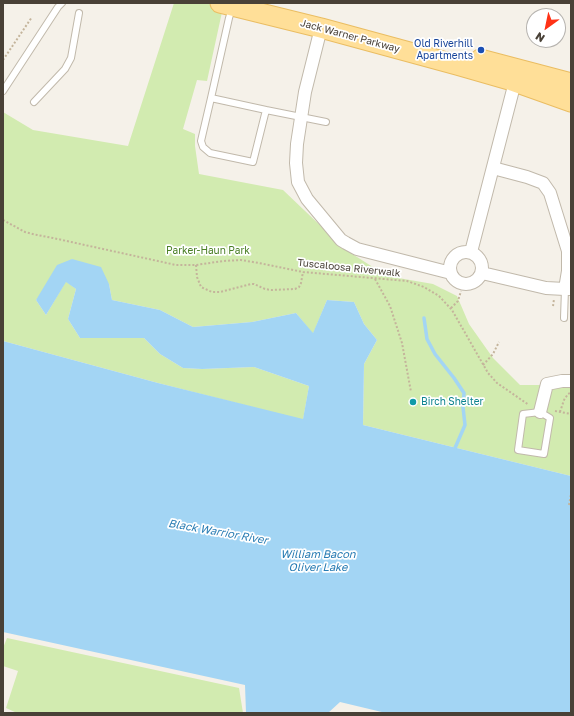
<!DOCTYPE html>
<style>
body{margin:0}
#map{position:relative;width:574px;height:716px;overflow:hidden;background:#f5f1e9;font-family:"Golos Text",sans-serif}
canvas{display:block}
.frame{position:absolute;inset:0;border:4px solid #494137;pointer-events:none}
.north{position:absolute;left:526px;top:8px;width:40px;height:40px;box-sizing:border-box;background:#fff;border:1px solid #b6b3af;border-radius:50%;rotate:213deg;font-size:11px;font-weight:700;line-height:16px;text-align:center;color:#494137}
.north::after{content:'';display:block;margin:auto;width:14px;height:18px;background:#ff3216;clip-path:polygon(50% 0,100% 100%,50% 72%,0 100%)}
</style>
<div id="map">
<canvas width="574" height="716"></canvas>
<div class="frame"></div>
<div class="north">N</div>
</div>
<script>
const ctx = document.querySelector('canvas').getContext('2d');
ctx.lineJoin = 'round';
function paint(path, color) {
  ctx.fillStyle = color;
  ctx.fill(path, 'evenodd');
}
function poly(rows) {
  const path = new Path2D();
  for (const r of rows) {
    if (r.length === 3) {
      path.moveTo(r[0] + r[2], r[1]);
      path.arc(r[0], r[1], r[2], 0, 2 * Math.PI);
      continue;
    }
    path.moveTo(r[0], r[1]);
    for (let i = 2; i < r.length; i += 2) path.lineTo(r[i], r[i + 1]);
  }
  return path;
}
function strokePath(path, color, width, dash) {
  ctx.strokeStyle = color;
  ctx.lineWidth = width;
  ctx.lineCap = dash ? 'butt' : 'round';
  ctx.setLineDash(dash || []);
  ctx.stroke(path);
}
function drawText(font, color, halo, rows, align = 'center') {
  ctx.font = font + ' "Golos Text",sans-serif';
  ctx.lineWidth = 3.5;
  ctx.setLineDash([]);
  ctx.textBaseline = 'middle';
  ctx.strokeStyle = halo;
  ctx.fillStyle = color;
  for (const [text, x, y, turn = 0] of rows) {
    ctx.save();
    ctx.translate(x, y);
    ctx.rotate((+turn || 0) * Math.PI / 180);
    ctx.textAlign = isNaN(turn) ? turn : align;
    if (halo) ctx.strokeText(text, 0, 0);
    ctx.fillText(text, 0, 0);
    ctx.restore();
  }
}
paint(poly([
 [174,3,224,3,207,81,197,80,183,129,195,134,195,146,199,174,283,190,346,250,387,276,433,284,457,296,469,324,493,358,520,385,571,385,571,476,363,425,364,364,377,340,364,324,354,302,327,300,313,334,296,313,252,322,193,327,160,310,112,300,109,284,72,259,36,300,46,315,66,281,76,289,68,319,80,338,144,338,160,354,183,368,202,369,254,367,309,386,303,420,158,383,3,341,3,112,33,130,128,146],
 [7,638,239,688,243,713,17,713,6,708,18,671,3,666,3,648]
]), '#d2ebb0');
paint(poly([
 [72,259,101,267,109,284,112,300,160,310,193,327,252,322,296,313,313,333,327,300,354,302,364,324,377,340,364,364,363,425,571,476,571,713,386,713,340,702,328,713,246,713,245,685,3,632,3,341,158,383,303,419,309,386,254,367,202,369,183,368,160,354,144,338,80,338,68,319,76,289,66,282,46,315,36,300,57,265]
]), '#a3d5f4');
strokePath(poly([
 [424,318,427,339,435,354,454,378,464,393,463,407,465,425,455,448]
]), '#a3d5f4', 3.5);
const service = poly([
 [3,91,58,7,62,3],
 [211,98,266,110,253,162,210,153,203,147,201,141,211,98,229,18,232,8],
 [34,102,65,69,71,58,79,13],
 [266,110,326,122],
 [564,318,565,289],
 [540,412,550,418,544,454,518,450,523,414,540,412]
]);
const minor = poly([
 [321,28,305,92,297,144,296,163,298,182,307,199,341,240,346,243,357,249,451,273],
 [493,168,527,177,543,183,550,193,568,251,568,271,565,289],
 [466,268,16],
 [471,252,515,82],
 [482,273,546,288,565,289,571,289],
 [540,412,547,384,562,381,571,381]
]);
const primary = poly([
 [220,3,321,28,457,65,512,81,571,102],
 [480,59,571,83]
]);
strokePath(service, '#c1b9ab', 8);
strokePath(minor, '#c1b9ab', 14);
strokePath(primary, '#eabd62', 21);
strokePath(poly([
 [3,60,32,17],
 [3,220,25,232,37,235,53,238,176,265,196,265,223,261,241,260,259,263,303,272,407,281,424,287,439,296,452,310,488,373,497,383,529,405],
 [196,265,197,277,201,287,212,292,220,292,251,284,254,284,265,289,271,290,295,289,299,287,301,283,303,272],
 [375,279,390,306,402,343,411,392],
 [553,306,554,299],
 [451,308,458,301,461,291],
 [483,365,493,354,499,342],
 [555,411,571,414],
 [560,412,564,400,568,394,570,393],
 [569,505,571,494]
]), '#c4b49b', 2, [2, 2]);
strokePath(service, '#fff', 6);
strokePath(minor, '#fff', 12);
strokePath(primary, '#ffdf98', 19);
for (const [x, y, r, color] of [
 [481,50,4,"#1a4fb4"],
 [413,402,4,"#0f9aa8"]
]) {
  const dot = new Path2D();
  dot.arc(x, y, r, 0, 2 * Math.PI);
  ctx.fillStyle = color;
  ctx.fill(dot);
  strokePath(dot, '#fff', 1.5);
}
drawText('10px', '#494137', '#fff', [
 ["Jack Warner Parkway",350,36,15],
 ["Tuscaloosa Riverwalk",349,268,6]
]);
drawText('10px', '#164399', '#fff', [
 ["Old Riverhill",473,44],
 ["Apartments",473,56]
], 'right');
drawText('10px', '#4a7f26', '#fff', [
 ["Parker-Haun Park",208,251]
]);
drawText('10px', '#0d838f', '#fff', [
 ["Birch Shelter",421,402]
], 'left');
drawText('italic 11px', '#287cb3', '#fff', [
 ["Black Warrior River",218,532,10],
 ["William Bacon",318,555],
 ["Oliver Lake",318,568]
]);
</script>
